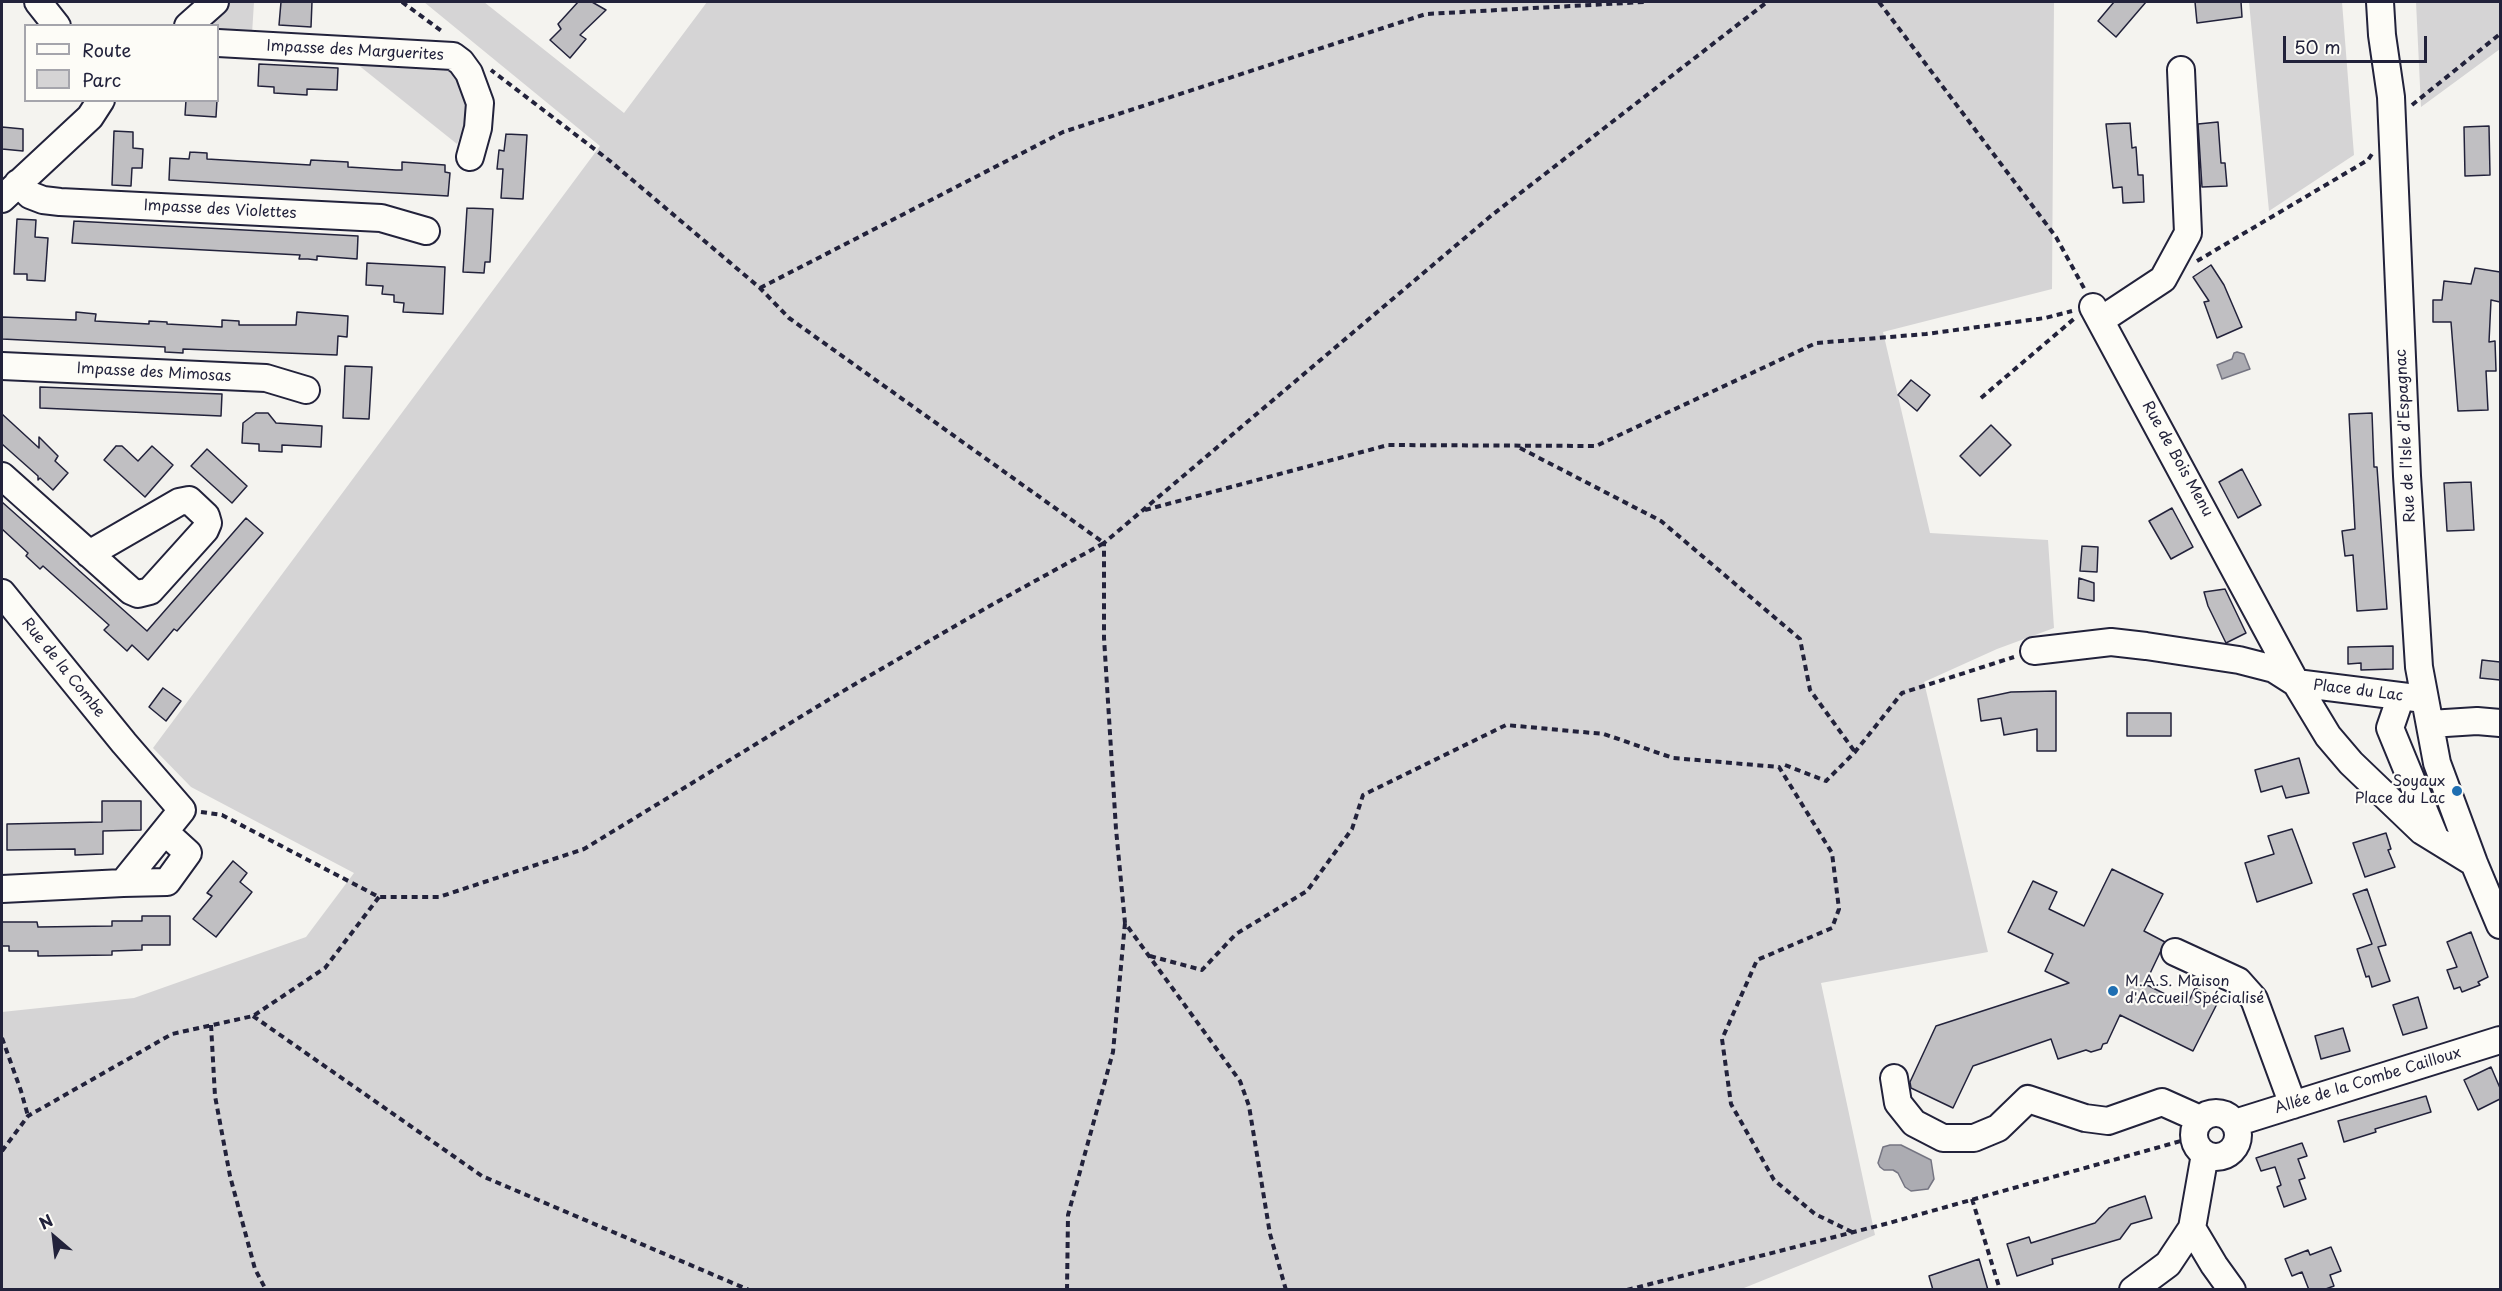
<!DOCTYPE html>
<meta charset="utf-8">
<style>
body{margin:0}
#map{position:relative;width:2502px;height:1291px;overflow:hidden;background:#f4f3ef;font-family:"Playpen Sans",sans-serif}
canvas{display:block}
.frame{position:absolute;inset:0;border:3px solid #22223b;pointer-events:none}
.legend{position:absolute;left:24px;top:24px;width:195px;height:78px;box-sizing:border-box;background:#fdfcf7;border:2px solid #a5a5ac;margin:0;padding:8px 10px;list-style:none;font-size:18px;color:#22223b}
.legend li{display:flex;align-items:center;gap:12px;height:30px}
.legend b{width:30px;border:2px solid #a5a5ac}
.north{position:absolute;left:24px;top:1207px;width:60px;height:60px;-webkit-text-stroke:4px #fdfcf7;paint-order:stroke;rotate:332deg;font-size:16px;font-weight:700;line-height:24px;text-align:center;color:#22223b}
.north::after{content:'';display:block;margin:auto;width:21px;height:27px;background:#22223b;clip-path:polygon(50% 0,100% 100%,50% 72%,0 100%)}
.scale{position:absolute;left:2283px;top:36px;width:144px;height:27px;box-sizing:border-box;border:3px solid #22223b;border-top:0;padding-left:8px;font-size:18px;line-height:21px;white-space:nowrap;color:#22223b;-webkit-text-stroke:4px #fdfcf7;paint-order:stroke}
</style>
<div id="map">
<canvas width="2502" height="1291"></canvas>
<div class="frame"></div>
<ul class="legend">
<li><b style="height:8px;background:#fdfcf7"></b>Route</li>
<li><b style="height:16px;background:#d5d4d5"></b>Parc</li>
</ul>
<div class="north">N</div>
<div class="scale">50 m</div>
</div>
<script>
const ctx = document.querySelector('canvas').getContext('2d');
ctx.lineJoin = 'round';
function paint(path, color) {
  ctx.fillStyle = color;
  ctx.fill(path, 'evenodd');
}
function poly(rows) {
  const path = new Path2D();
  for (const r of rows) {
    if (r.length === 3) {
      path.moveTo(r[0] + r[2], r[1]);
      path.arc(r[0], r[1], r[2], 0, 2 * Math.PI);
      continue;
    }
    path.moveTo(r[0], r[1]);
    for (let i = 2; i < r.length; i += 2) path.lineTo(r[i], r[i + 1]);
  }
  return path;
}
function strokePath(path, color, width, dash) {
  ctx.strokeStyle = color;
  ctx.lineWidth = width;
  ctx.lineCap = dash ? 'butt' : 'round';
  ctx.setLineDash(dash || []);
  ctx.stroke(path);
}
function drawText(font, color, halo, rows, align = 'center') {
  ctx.font = font + ' "Playpen Sans",sans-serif';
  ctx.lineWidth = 4.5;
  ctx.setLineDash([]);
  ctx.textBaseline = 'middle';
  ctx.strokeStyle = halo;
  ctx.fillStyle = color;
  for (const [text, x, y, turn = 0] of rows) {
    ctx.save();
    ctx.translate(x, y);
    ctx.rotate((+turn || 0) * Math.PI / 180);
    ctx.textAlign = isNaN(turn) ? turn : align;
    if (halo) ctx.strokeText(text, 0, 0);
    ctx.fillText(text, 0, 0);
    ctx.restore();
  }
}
paint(poly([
 [229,2,254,2,252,34,221,33,210,18],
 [424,2,484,2,624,113,707,2,2054,2,2052,289,1883,332,1930,533,2048,540,2054,628,1997,649,1924,682,1988,952,1821,983,1875,1235,1739,1290,2,1289,2,1012,134,998,306,937,354,873,191,787,153,748,600,146],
 [2249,2,2342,2,2354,155,2269,211],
 [2416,2,2500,2,2500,49,2421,107],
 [352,60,449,61,471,111,457,144]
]), '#d5d4d5');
const water = poly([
 [2237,352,2244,354,2250,369,2222,379,2217,365,2232,359,2234,353,2237,352],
 [1890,1145,1901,1145,1931,1160,1934,1179,1928,1189,1911,1191,1905,1187,1898,1173,1893,1170,1884,1170,1880,1167,1878,1163,1883,1147,1890,1145]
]);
paint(water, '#acacb2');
strokePath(water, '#757582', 1.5);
const building = poly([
 [281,2,312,2,311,27,279,25,281,2],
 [578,2,592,2,606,10,580,35,586,39,570,58,550,40,561,29,558,24,578,2],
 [2114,2,2146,2,2116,37,2098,21,2114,2],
 [2195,2,2241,2,2242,17,2197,23,2195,2],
 [259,64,338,68,337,90,307,89,307,95,274,93,274,87,258,86,259,64],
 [186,100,217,100,216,117,185,115,186,100],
 [2218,122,2221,163,2225,163,2227,186,2202,187,2198,124,2218,122],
 [2130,123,2132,148,2136,147,2138,175,2143,175,2144,202,2123,203,2122,187,2113,188,2106,124,2130,123],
 [2489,126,2490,175,2465,176,2464,127,2489,126],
 [2,127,23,129,23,151,2,149,2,127],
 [114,131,133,132,133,148,143,149,142,168,132,168,131,186,112,185,114,131],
 [506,134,527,135,523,199,501,198,503,169,497,169,499,150,504,151,506,134],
 [190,152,207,153,207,159,310,165,311,160,348,162,348,167,396,170,402,170,402,162,445,165,445,172,450,173,448,196,169,180,170,158,189,159,190,152],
 [467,208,493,209,490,262,485,262,484,273,463,272,467,208],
 [17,219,36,220,35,237,48,238,45,281,27,280,27,274,14,274,17,219],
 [74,221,358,236,357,259,317,256,317,260,308,259,299,259,300,255,72,243,74,221],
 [367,263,445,267,443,314,403,312,404,303,394,302,394,295,382,294,383,286,366,285,367,263],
 [2211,265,2224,285,2242,327,2217,338,2204,302,2209,301,2193,277,2211,265],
 [2475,268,2500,272,2500,302,2491,300,2489,342,2495,341,2496,371,2486,371,2488,410,2458,411,2451,322,2433,322,2433,300,2442,300,2444,281,2471,284,2475,268],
 [76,312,96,314,95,321,149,324,149,321,167,322,167,324,222,327,222,320,239,321,239,325,296,325,297,312,348,316,347,337,338,336,337,355,183,349,183,353,165,352,165,347,2,339,2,317,76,320,76,312],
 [345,366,372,367,369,419,343,418,345,366],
 [1911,380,1930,395,1917,411,1898,395,1911,380],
 [40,387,222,394,221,416,40,408,40,387],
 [256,413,268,413,276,423,322,426,321,447,282,445,282,452,259,451,259,444,242,443,243,423,256,413],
 [2372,413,2374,467,2377,467,2387,609,2357,611,2353,555,2345,556,2342,531,2355,529,2349,414,2372,413],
 [2,414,39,448,39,437,58,456,55,461,68,473,53,490,40,478,38,480,38,476,2,444,2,414],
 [1991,425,2011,445,1980,476,1960,456,1991,425],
 [116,446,122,446,138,461,152,446,173,465,145,497,104,460,116,446],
 [207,449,247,486,232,503,191,466,207,449],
 [2242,469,2261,505,2238,518,2219,482,2242,469],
 [2471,482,2474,530,2447,531,2444,483,2471,482],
 [2,502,147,631,246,518,263,533,177,631,174,629,148,660,132,645,127,651,104,630,109,625,43,566,40,569,26,556,28,553,2,529,2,502],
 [2172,508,2193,547,2171,559,2149,521,2172,508],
 [2082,546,2098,547,2097,572,2080,571,2082,546],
 [2079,578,2094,583,2094,601,2078,598,2079,578],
 [2225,589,2246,633,2226,643,2208,606,2204,592,2225,589],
 [2393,646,2393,669,2361,670,2361,663,2348,664,2348,647,2393,646],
 [2482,660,2500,662,2500,680,2480,678,2482,660],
 [163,688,181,701,166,721,149,707,163,688],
 [2056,691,2056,751,2037,751,2037,729,2004,735,2001,718,1981,721,1978,699,2011,692,2056,691],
 [2127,713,2171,713,2171,736,2127,736,2127,713],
 [2299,758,2309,793,2286,798,2282,786,2261,792,2255,770,2299,758],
 [102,801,141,801,141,830,103,831,103,854,75,855,75,849,7,850,7,824,102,822,102,801],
 [2292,829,2312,883,2257,902,2245,863,2274,854,2268,836,2292,829],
 [2386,833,2391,849,2388,850,2395,867,2365,877,2353,843,2386,833],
 [233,861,247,873,240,882,252,892,216,937,193,919,212,896,207,893,233,861],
 [2112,869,2163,894,2144,931,2165,942,2145,984,2187,1005,2195,988,2219,1000,2193,1051,2120,1015,2107,1043,2103,1044,2101,1049,2091,1052,2086,1050,2058,1059,2051,1039,1973,1066,1953,1108,1911,1088,1910,1082,1936,1026,2069,983,2045,971,2053,954,2008,932,2033,881,2057,892,2049,909,2084,926,2112,869],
 [2367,889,2386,945,2378,947,2390,981,2372,987,2369,976,2366,977,2357,949,2372,944,2353,894,2367,889],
 [142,916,170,916,170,945,142,945,142,950,112,951,112,955,38,956,38,951,9,951,9,946,2,946,2,922,37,922,38,927,112,926,112,921,142,921,142,916],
 [2471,932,2488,977,2478,982,2480,985,2462,992,2460,987,2454,989,2447,970,2457,967,2447,942,2471,932],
 [2418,997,2427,1028,2403,1035,2393,1005,2418,997],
 [2343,1028,2350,1051,2321,1059,2315,1036,2343,1028],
 [2491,1067,2500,1088,2500,1099,2478,1110,2464,1080,2491,1067],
 [2426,1096,2431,1112,2375,1129,2376,1132,2344,1142,2338,1121,2426,1096],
 [2302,1143,2307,1156,2298,1159,2305,1178,2299,1180,2306,1199,2284,1207,2277,1187,2281,1185,2275,1167,2261,1171,2256,1158,2302,1143],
 [2145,1196,2152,1218,2131,1224,2120,1239,2052,1259,2053,1264,2017,1276,2007,1244,2029,1237,2031,1243,2095,1223,2109,1208,2145,1196],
 [2331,1247,2341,1271,2330,1275,2334,1286,2323,1290,2309,1290,2302,1272,2292,1276,2285,1259,2308,1250,2310,1255,2331,1247],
 [1979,1259,1988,1290,1933,1290,1929,1276,1979,1259]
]);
paint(building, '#c0bfc2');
strokePath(building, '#22223b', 1.5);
const minor = poly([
 [38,2,57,26],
 [2380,2,2382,35,2391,97,2407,476,2419,667,2437,763,2474,863,2500,925],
 [188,26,215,2],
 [218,43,453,56,461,62,469,73,480,103,478,128,470,157],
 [18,183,30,195,43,200,60,202,381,218,426,231],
 [2,199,90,117,101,100],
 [2093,307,2296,683],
 [2101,320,2163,279,2188,233,2181,70],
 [2,366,266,378,306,390],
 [2,476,131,591,138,594,150,591,205,530,208,523,206,516,189,500,179,502,89,554],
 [2,593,124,743,182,810,123,883,2,889],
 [2034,651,2111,642,2146,646,2239,660,2274,669,2296,683],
 [2401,696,2390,728,2434,835],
 [2424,699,2296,683,2328,736,2351,763,2422,831,2474,863],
 [2430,724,2477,721,2500,723],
 [123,883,167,882,188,853,165,832],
 [2175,952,2238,981,2254,999,2293,1105],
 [1894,1078,1898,1103,1914,1123,1943,1138,1974,1138,1998,1128,2028,1099,2085,1118,2108,1121,2162,1102,2200,1119],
 [2216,1135,22],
 [2235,1123,2500,1040],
 [2192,1228,2214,1265,2232,1290],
 [2133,1290,2168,1264,2192,1228,2205,1154]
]);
strokePath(minor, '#22223b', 30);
strokePath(poly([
 [402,2,443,32],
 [1879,2,2056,237,2085,290],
 [2412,105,2500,34],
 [2197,261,2368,160,2372,154],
 [760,288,1063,132,1426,14,1644,2],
 [1981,398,2075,318],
 [1520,448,1661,521,1800,639,1810,690,1855,752],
 [1145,510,1388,445,1596,446,1816,343,1926,334,2045,318,2072,311],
 [1785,765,1826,781,1855,752,1902,693,2014,657],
 [201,812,222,815,379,897,439,897,584,849,833,697,986,608,1104,543,789,318,760,288,610,161,491,70],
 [1150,956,1202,970,1236,934,1307,891,1352,829,1363,795,1506,725,1604,734,1673,758,1779,767,1832,853,1839,909,1832,928,1757,960,1722,1039,1731,1104,1774,1180,1815,1214,1852,1232],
 [253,1016,482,1176,749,1290],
 [211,1025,215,1096,230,1176,255,1269,266,1290],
 [2,1038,21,1091,28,1116],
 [2,1151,28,1116,172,1034,253,1016,325,968,379,897],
 [1972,1199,2000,1290],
 [1067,1290,1068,1215,1113,1052,1125,923],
 [1286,1290,1270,1234,1249,1106,1240,1081,1125,923,1116,829,1104,638,1104,543,1492,215,1767,2],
 [1627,1290,1889,1223,2188,1139]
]), '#22223b', 4, [6, 4.5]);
strokePath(minor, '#fdfcf7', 26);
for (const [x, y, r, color] of [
 [2457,791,6,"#1f6fb2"],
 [2113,991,6,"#1f6fb2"]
]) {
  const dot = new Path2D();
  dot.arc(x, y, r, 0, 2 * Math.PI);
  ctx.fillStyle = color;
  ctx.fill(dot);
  strokePath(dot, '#fdfcf7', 2);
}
drawText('15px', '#22223b', '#fdfcf7', [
 ["Impasse des Marguerites",355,51,3],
 ["Impasse des Violettes",220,210,3],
 ["Impasse des Mimosas",154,373,3],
 ["Rue de l'Isle d'Espagnac",2406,436,-93],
 ["Rue de Bois Menu",2177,459,61],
 ["Rue de la Combe",63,668,51],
 ["Place du Lac",2358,691,7],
 ["Allée de la Combe Cailloux",2368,1081,-17]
]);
drawText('15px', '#22223b', '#fdfcf7', [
 ["Soyaux",2445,782],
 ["Place du Lac",2445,799],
 ["M.A.S. Maison",2125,982,"left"],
 ["d'Accueil Spécialisé",2125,999,"left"]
], 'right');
</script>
